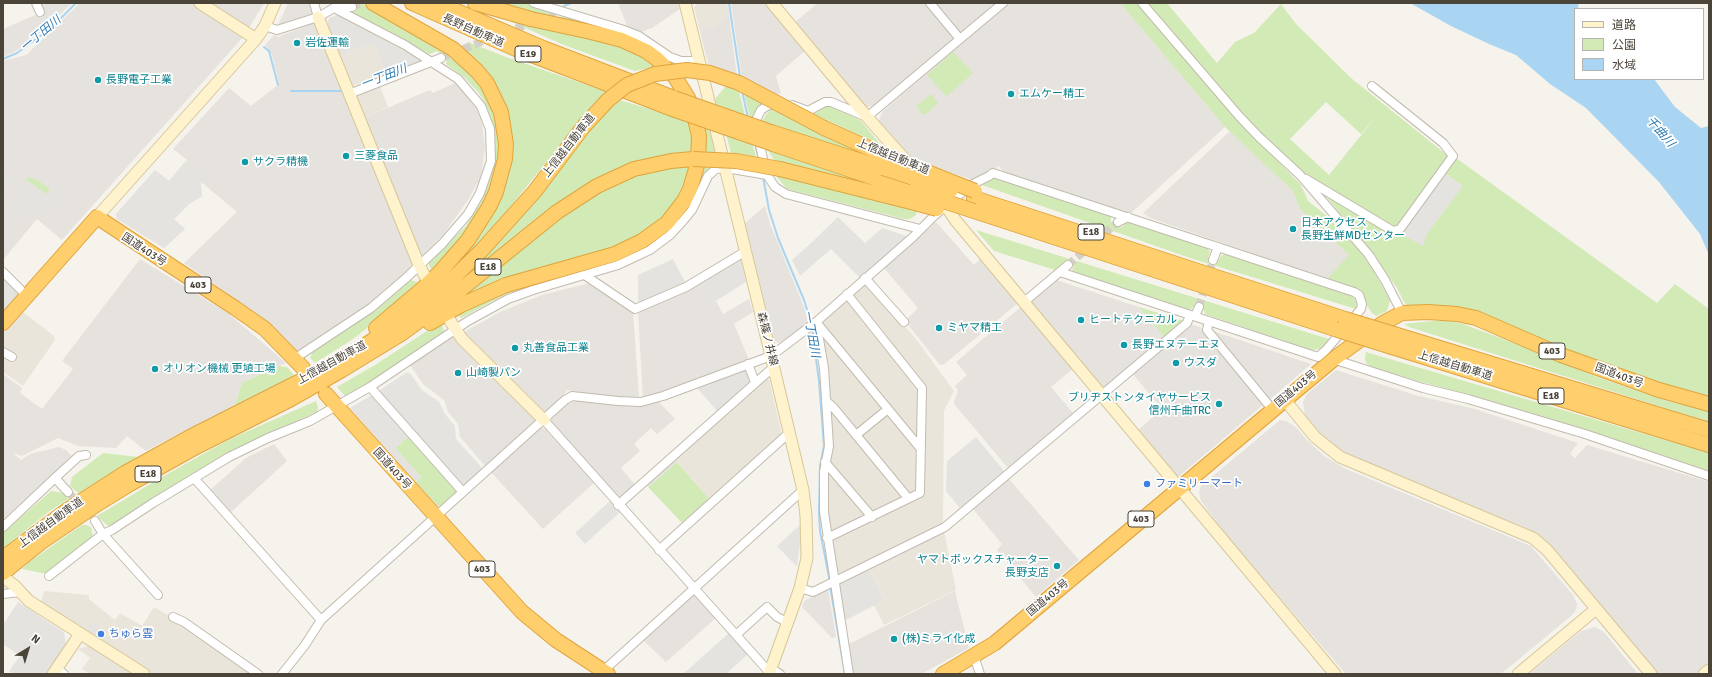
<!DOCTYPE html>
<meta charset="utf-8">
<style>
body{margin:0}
#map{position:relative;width:1712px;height:677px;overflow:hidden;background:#f6f3ec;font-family:Signika,"Noto Sans JP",sans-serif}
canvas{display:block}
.frame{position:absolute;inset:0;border:4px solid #4b4439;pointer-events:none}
.legend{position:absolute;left:1574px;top:8px;width:130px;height:72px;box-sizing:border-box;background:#fff;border:1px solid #b7b4b0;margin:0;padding:5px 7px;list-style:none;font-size:12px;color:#4b4439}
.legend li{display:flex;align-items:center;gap:8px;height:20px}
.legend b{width:20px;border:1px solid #b7b4b0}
.north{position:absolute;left:8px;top:629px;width:40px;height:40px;-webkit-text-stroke:3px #fff;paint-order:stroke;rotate:38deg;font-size:11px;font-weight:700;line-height:16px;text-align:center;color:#4b4439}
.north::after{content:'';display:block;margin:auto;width:14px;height:18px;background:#4b4439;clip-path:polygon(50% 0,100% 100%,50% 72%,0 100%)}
</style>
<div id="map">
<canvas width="1712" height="677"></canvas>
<div class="frame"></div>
<ul class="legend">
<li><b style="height:5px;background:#fff3cd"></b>道路</li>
<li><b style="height:11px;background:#d2eab5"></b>公園</li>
<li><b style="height:11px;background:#a9d4f2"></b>水域</li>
</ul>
<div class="north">N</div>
</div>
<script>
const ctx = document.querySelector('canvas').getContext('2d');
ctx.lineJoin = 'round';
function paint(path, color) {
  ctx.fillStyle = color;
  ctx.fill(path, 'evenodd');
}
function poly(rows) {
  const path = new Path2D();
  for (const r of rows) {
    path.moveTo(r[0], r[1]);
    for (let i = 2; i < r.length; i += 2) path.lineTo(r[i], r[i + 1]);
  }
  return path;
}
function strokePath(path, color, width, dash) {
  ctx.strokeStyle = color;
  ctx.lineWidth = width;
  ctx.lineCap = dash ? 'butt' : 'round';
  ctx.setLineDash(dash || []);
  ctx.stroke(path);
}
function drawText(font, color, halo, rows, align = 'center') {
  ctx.font = font + ' Signika,"Noto Sans JP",sans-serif';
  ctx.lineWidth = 3.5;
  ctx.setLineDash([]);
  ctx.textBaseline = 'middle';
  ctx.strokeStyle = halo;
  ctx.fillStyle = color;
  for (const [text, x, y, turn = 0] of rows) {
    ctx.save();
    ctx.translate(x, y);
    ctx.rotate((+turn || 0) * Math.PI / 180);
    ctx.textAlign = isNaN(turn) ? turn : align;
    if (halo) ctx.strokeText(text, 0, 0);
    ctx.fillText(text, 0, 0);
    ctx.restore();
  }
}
paint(poly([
 [698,3,727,3,729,14,711,31,706,26,700,32,694,7],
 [374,43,386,74,350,87,339,56],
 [379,84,388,107,363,118,354,94],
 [866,283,916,339,954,391,944,411,943,524,840,574,836,572,831,543,834,539,925,495,925,386,852,295],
 [845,300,849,301,920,390,918,439,916,440,820,321],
 [20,310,54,336,55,340,23,386,3,372,3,329],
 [825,334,882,407,883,410,856,431,830,401,822,336],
 [768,375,782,436,711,501,675,459],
 [830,410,833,410,903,495,903,499,872,513,829,459],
 [885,414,889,414,917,450,916,491,908,495,861,437,861,434],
 [830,471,865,514,865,517,832,532,829,531,827,511,827,472],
 [944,531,956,590,884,625,874,605,885,599,869,569],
 [44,591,89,595,89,599,115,620,120,613,142,626,154,607,191,629,254,674,153,674,41,602],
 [91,645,136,674,90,674,82,669,90,658,78,649]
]), '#eae5da');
paint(poly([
 [80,3,192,3,244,36,62,240,37,219,3,260,3,61,26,55],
 [210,3,264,3,249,28],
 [288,3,312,3,314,13,278,25],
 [618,3,678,3,680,9,652,28,638,33,628,28],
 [731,3,767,3,806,50,776,76,781,93,776,96,742,79],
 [818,3,999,3,877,106,864,107,794,23],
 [1007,3,1120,3,1225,127,1130,214,1004,172,999,166,973,180,907,157,878,122,883,111],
 [42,12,47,27,16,51,3,57,3,29],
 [729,14,737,77,709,67,700,32,706,26,711,30],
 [313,23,318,26,412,264,403,277,369,306,298,352,277,331,252,310,184,263,237,212,201,182,202,196,189,204,174,219,185,229,164,248,117,219,116,214,155,170,169,181,187,160,173,149,229,88,251,106,279,84,272,55,265,45,274,35,278,37],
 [457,82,477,110,482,122,485,148,481,177,468,200,443,235,423,255,419,256,363,118,430,90,433,93],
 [1230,131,1293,191,1300,209,1350,256,1327,279,1150,218,1143,213],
 [765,206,770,224,804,307,808,323,789,339,785,339,779,343,774,341,745,223],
 [936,222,974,265,981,258,1017,302,1017,304,943,365,939,364,905,321,918,308,884,268],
 [140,259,229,314,286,363,242,383,234,408,187,429,146,451,127,436,116,448,78,446,58,438,22,456,13,453,21,460,30,454,59,447,66,450,73,457,3,520,3,374,22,388,20,393,42,409,73,369,62,361],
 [1056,280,1139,307,1164,337,1104,388,1101,387,1032,306,1032,301],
 [704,281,714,302,716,301,723,314,749,299,753,312,734,324,749,360,722,371,658,394,643,398,638,312],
 [590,283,633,311,639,398,611,397,567,390,563,397,547,411,542,412,465,335,466,331,500,312,542,295],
 [1022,306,1074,368,1051,387,1073,413,1008,468,954,404,954,401,958,391,955,386,967,375,956,362],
 [1190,324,1200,327,1264,404,1177,478,1137,431,1162,409,1132,373],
 [1213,331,1311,364,1268,401],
 [451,338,456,338,535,417,535,423,486,467,460,437,458,424,448,412,444,400,423,384,410,365],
 [1336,370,1415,395,1475,409,1578,443,1570,454,1575,458,1587,445,1709,482,1709,663,1696,674,1658,674,1549,545,1537,535,1524,527,1352,458,1332,445,1318,432,1305,415,1303,402,1307,394],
 [577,400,624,406,637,405,658,401,675,419,657,434,651,428,634,444,640,451,621,468,636,486,623,497,617,498,551,422,552,417,567,404],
 [1280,420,1286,421,1296,427,1305,438,1324,456,1346,469,1531,546,1573,595,1577,604,1576,610,1571,616,1501,674,1346,674,1231,541,1201,501,1199,492,1201,486],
 [541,428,545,429,594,483,543,529,491,472],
 [274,444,287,461,230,513,210,490,246,458],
 [1009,479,1079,560,1036,597,997,550,1002,544,973,509],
 [828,589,836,637,832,638,802,607,804,601],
 [955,591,969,648,921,674,854,674,849,644],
 [694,593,716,618,666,662,643,640],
 [1595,627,1604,632,1638,674,1529,674,1581,631]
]), '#e6e2dd');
paint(poly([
 [348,3,361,3,430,42,465,69,480,85,494,109,501,151,488,198,464,237,432,271,428,263,466,226,482,198,495,161,494,134,487,110,484,101,478,92,464,77,446,64,447,59,437,51,430,54,355,15,351,5],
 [493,3,525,3,544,9,555,18,566,16,614,31,582,25],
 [1120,3,1137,3,1207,83,1242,125,1301,185,1308,201,1327,216,1357,248,1371,266,1390,300,1387,311,1376,316,1372,313,1365,302,1327,279,1349,255,1300,209,1293,191,1225,127],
 [1146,3,1167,3,1217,63,1235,42,1254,33,1281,4,1296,24,1351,78,1448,156,1400,224,1398,226,1394,227,1304,175,1245,118],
 [1326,102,1361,134,1379,113,1329,175,1290,139],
 [489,12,615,43,648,58,658,66,635,71,564,45],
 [468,42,506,57,607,92,592,105,486,237,445,275,482,229,508,124,462,53],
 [953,52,973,73,947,96,945,95,927,75],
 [726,86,739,91,745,116,717,107,715,99],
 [744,93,765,103,756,109,752,118,750,118],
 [931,94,938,103,926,114,922,114,916,106],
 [620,100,691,122,695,153,624,168,451,292,572,147,609,108],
 [826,106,834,107,860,120,881,145,814,114],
 [772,108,883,160,762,122,765,116],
 [703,126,709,128,716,155,706,154],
 [726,134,752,143,757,160,732,157],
 [767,148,850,177,850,180,775,162],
 [1456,158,1657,303,1675,284,1709,309,1709,398,1648,382,1510,328,1409,307,1404,302,1397,288,1356,233,1325,195,1391,233,1401,234],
 [679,166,694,166,687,185,663,221,613,249,451,305,551,224,612,184,642,174],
 [702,166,710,166,700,186,674,224,659,239,658,238],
 [775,175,917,211,916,215,910,219,904,219,787,189],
 [28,177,37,180,50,189,46,194,26,180],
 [995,177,1111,215,1111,223,1122,227,1130,219,1206,247,1210,252,1208,257,1218,261,1221,256,1227,253,1352,295,1357,302,1356,309,1190,258,979,184],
 [976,230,1329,339,1324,346,1320,349,1311,350,1205,314,1203,308,1195,305,1190,310,1076,274,1072,270,1074,266,1065,262,1055,270,994,251],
 [590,266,589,269,506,294,461,318,458,315,464,308,482,300],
 [411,280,419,283,400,302,353,339,315,363,310,358,314,349],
 [1139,307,1184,321,1164,337],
 [1433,321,1448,321,1463,324,1532,350,1597,377,1667,401,1709,411,1709,422,1409,327,1404,324],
 [442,325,444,331,437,339,383,376,346,397,337,387,375,365,430,329],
 [1366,352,1709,453,1709,471,1553,420,1371,367,1367,364,1365,359],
 [279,366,287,367,294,375,234,408,242,383],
 [316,401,318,407,317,412,270,433,238,449,171,488,113,524,108,526,97,516,162,477,230,439],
 [409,436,457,490,457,493,443,506,438,506,416,482,421,477,395,448],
 [103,453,139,457,79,494,70,486,72,477],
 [677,462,711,501,684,525,648,487],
 [51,491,63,493,69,499,51,510,3,548,3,533],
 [82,525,86,525,91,527,93,537,47,574,22,569,29,562]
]), '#d2eab5');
paint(poly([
 [38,3,72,3,47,27],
 [338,15,388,42,422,60,386,74,374,43,339,56,327,25,329,18],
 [184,163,199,174,202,196,189,204,174,219,185,229,164,248,117,219,116,214,155,170,169,181],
 [3,168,17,179,3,198,3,188,6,184,3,182],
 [1445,173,1463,186,1427,234,1423,246,1401,234],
 [28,181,55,200,43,218,35,212,32,217,12,203],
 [838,217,865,243,882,228,909,237,860,278,831,249,800,276,792,260,810,244],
 [673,259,686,284,638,306,638,275],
 [738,259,741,260,746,282,714,302,704,281],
 [3,277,21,294,3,317],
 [743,369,747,371,750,383,718,412,697,388],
 [407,372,410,373,422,390,439,402,445,414,455,426,456,439,483,469,464,486,462,486,377,392],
 [372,395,409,436,395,448,421,477,416,482,350,408],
 [976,437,1004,471,960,508,946,491,947,461],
 [675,459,677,462,648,487,646,484],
 [610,501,620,512,585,544,575,533],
 [800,525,800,543,797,567,777,546],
 [869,569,885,600,844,621,838,585],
 [18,602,64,632,66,645,46,674,13,674,9,671,20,656,3,644,3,625],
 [92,622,99,626,93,635,86,631],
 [729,633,748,654,726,674,683,674]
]), '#e5e3e0');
paint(poly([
 [1410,3,1565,3,1576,9,1575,79,1654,79,1675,107,1701,128,1709,126,1709,255,1700,234,1659,182,1586,108,1550,84,1516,55,1489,44,1451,26]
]), '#a9d4f2');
strokePath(poly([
 [729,3,740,77],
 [564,6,571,3],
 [264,47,269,51,278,85],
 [3,59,17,53,51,28,76,3],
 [291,91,343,91],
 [742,91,748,118],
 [755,144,759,159],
 [763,177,769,210,778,238,804,300,811,322],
 [812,328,819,381,824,446,820,466,819,513,820,531,830,582],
 [830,586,845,674]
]), '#a9d4f2', 2);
strokePath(poly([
 [1571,25,1572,3]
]), '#a9d4f2', 13);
strokePath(poly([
 [352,7,362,3],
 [505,33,555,13],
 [441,58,491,38],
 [1068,265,1118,222],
 [1199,307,1213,260],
 [68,492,95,521]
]), '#d4d0c8', 8, [8, 4]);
const street = poly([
 [36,3,40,12],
 [314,3,318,17,334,8,352,7],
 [534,3,621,29,639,36,670,57,681,61,699,61],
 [930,3,960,39],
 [1142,3,1239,116,1259,137,1300,175,1369,255,1385,280,1402,313],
 [265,26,277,30,318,17],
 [349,94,441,58],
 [792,105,808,111,825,102,831,102,867,117,1003,3],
 [765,168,755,122,761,110,767,106,777,103],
 [1306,179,1393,231,1400,229,1453,156,1443,143,1372,86],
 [1118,222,1128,217],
 [1213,260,1218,247],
 [3,272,27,296],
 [586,276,635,309,686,287,746,251],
 [865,278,904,322],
 [1024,302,1068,265],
 [1195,316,1199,307],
 [1209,321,1207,330,1272,409],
 [816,322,824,368,829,446,824,472,824,512,849,674],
 [816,322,921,449],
 [3,352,12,357],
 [294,359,371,308,406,278,442,244,468,214,480,193,491,161,490,129,481,106,458,79,405,45,334,8],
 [1339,361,1423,388,1468,399,1585,434,1709,476],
 [748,364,755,382],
 [370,387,463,492],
 [826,401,833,407,908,498],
 [544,420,770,673],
 [856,435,888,409],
 [825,462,872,517],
 [55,478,79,456,86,455],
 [194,478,321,620],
 [618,505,769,371],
 [95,521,103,534,112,530,153,503,229,457,268,438,310,421,370,387,468,321,508,299,533,290,618,265,650,250,670,235,682,222,692,210,708,176,716,169,726,168,767,175,775,187,786,194,920,229],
 [3,527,55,478,68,492],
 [827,538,920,493,922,388,847,294],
 [659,550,789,433],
 [49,576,103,534,158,595],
 [800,588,813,592,815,591,945,527,1187,323,1190,315],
 [3,594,20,592],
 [173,617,184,622,258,674],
 [736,635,767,607,777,617,787,622],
 [974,656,980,674],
 [57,669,64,674],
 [602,672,803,490],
 [777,672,780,674],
 [282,674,305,645,321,620,565,400,572,396,618,401,641,402,663,396,771,356,816,322,913,237,934,216,971,185,989,176,993,173,1354,292,1359,295,1362,304,1361,309,1326,350,1318,357,1060,272]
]);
const secondary = poly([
 [200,3,256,39],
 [685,3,771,356,803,490,806,516,807,558,800,588,769,674],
 [772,3,867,117,909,164],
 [318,17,419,265,426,278],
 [941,199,956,221,1335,674],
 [97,217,256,39,265,26,275,3],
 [449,319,462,339,544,420],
 [1284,399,1315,437,1340,457,1533,538,1547,550,1651,674],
 [3,577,15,586,29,601,144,674],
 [53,674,80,634],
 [1518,674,1596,609],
 [1704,674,1709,670]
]);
const highway = poly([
 [373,3,453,49,477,71,487,83,501,112,506,144,505,159,496,192,489,207,468,240,440,272,421,290,376,328],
 [412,3,516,49,675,110],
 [438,3,543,48,674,98],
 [824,128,884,155],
 [771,132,883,168],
 [773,144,913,191],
 [780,169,915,203],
 [974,198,1345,319],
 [974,211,1335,329],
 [3,323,97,217,235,308,265,329,303,368],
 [430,323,461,305,506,285,615,254,642,241,667,223,684,201,690,189,698,162,699,136,693,110,688,98,675,77,657,59,646,51,622,40,591,32,531,19,475,3],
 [1397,335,1709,430],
 [1392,347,1709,445],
 [326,394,522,612,556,640,608,674],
 [3,558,66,511,125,473,188,438,330,366,358,350,400,322,444,287,482,250,535,191,584,126],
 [3,573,40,543,99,503,130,484,196,447,291,399,342,370,401,334,454,295,557,212,597,186,634,169,671,161,693,159],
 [943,674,995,643,1335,358,1383,323,1402,313,1428,312,1457,314,1476,318,1561,355,1659,390,1709,404]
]);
strokePath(street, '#c2bbae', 10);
strokePath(secondary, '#d6c79b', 13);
strokePath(highway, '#e0a43c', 16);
strokePath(street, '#fff', 8);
strokePath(secondary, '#fff3cd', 11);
strokePath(highway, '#ffcf6e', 14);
const highwayBridge = poly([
 [674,98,771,132],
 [675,110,773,144],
 [584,126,608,100,627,85,655,74,687,70,710,73,739,83,824,128],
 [884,155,975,191],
 [693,159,736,161,780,169],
 [883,168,951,190],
 [913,191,974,211],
 [915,203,937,209],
 [1345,319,1397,335],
 [1335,329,1392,347]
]);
strokePath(highwayBridge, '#e0a43c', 16, []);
strokePath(highwayBridge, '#ffcf6e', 14);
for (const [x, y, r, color] of [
 [297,43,4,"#0f9aa8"],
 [98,80,4,"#0f9aa8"],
 [1011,94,4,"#0f9aa8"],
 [346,156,4,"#0f9aa8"],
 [245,162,4,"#0f9aa8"],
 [1293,229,4,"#0f9aa8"],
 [1081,320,4,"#0f9aa8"],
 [939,328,4,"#0f9aa8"],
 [1124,345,4,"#0f9aa8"],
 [515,348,4,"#0f9aa8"],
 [1176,363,4,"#0f9aa8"],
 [155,369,4,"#0f9aa8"],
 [458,373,4,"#0f9aa8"],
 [1219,404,4,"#0f9aa8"],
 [1147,484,4,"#3f7fe0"],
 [1057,566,4,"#0f9aa8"],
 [101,634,4,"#3f7fe0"],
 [894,639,4,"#0f9aa8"]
]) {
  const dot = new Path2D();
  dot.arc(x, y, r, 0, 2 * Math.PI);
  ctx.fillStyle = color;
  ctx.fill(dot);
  strokePath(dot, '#fff', 1.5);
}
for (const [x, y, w] of [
 [528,54,26],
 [1091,232,26],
 [488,267,26],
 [198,285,26],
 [1552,351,26],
 [1551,396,26],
 [148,474,26],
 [1141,519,26],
 [482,569,26]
]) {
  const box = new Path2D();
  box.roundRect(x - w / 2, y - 8, w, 16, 3);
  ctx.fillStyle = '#fff';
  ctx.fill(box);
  strokePath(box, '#4b4439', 1);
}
drawText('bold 10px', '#4b4439', null, [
 ["E19",528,54],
 ["E18",1091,232],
 ["E18",488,267],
 ["403",198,285],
 ["403",1552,351],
 ["E18",1551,396],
 ["E18",148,474],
 ["403",1141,519],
 ["403",482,569]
]);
drawText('11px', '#4b4439', '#fff', [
 ["長野自動車道",473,31,24],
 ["上信越自動車道",569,146,-52],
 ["上信越自動車道",893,157,22],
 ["国道403号",144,250,33],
 ["森篠ノ井線",767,339,76],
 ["上信越自動車道",332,363,-29],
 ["上信越自動車道",1455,366,17],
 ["国道403号",1619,376,20],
 ["国道403号",1296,389,-40],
 ["国道403号",392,469,48],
 ["上信越自動車道",51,523,-36],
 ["国道403号",1048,598,-40]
]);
drawText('11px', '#0d838f', '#fff', [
 ["岩佐運輸",305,43],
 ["長野電子工業",106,80],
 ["エムケー精工",1019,94],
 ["三菱食品",354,156],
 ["サクラ精機",253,162],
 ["日本アクセス",1301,223],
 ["長野生鮮MDセンター",1301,236],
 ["ヒートテクニカル",1089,320],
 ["ミヤマ精工",947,328],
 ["長野エヌテーエヌ",1132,345],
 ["丸善食品工業",523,348],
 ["ウスダ",1184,363],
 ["オリオン機械 更埴工場",163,369],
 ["山崎製パン",466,373],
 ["ブリヂストンタイヤサービス",1211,398,"right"],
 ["信州千曲TRC",1211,411,"right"],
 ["ヤマトボックスチャーター",1049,560,"right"],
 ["長野支店",1049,573,"right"],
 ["(株)ミライ化成",902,639]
], 'left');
drawText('11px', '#366cbe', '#fff', [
 ["ファミリーマート",1155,484],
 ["ちゅら雲",109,634]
], 'left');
drawText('italic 12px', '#2e7ab2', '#fff', [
 ["一丁田川",41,34,-40],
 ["一丁田川",384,77,-21],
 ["千曲川",1660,132,49],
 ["一丁田川",811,334,80]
]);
</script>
